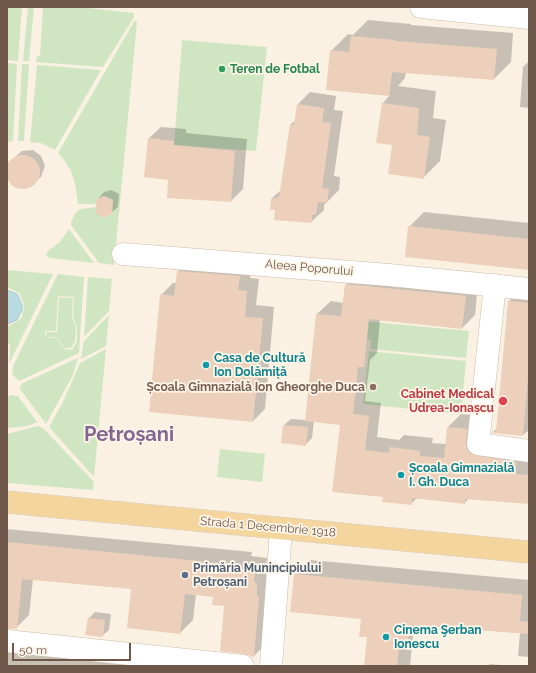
<!DOCTYPE html>
<meta charset="utf-8">
<style>
body{margin:0}
#map{position:relative;width:536px;height:673px;overflow:hidden;background:#faf1e2;font-family:Raleway,sans-serif}
canvas{display:block}
.frame{position:absolute;inset:0;border:8px solid #6f584a;pointer-events:none}
.scale{position:absolute;left:12px;top:643px;width:119px;height:18px;box-sizing:border-box;border:2px solid #6f584a;border-top:0;padding-left:5px;font-size:12px;line-height:14px;white-space:nowrap;color:#6f584a;-webkit-text-stroke:3px #fdf5e7;paint-order:stroke}
</style>
<div id="map">
<canvas width="536" height="673"></canvas>
<div class="frame"></div>
<div class="scale">50 m</div>
</div>
<script>
const ctx = document.querySelector('canvas').getContext('2d');
ctx.lineJoin = 'round';
function paint(path, color) {
  ctx.fillStyle = color;
  ctx.fill(path, 'evenodd');
}
function poly(rows) {
  const path = new Path2D();
  for (const r of rows) {
    if (r.length === 3) {
      path.moveTo(r[0] + r[2], r[1]);
      path.arc(r[0], r[1], r[2], 0, 2 * Math.PI);
      continue;
    }
    path.moveTo(r[0], r[1]);
    for (let i = 2; i < r.length; i += 2) path.lineTo(r[i], r[i + 1]);
  }
  return path;
}
function strokePath(path, color, width, dash) {
  ctx.strokeStyle = color;
  ctx.lineWidth = width;
  ctx.lineCap = dash ? 'butt' : 'round';
  ctx.setLineDash(dash || []);
  ctx.stroke(path);
}
function drawText(font, color, halo, rows, align = 'center') {
  ctx.font = font + ' Raleway,sans-serif';
  ctx.lineWidth = 3.5;
  ctx.setLineDash([]);
  ctx.textBaseline = 'middle';
  ctx.strokeStyle = halo;
  ctx.fillStyle = color;
  for (const [text, x, y, turn = 0] of rows) {
    ctx.save();
    ctx.translate(x, y);
    ctx.rotate((+turn || 0) * Math.PI / 180);
    ctx.textAlign = isNaN(turn) ? turn : align;
    if (halo) ctx.strokeText(text, 0, 0);
    ctx.fillText(text, 0, 0);
    ctx.restore();
  }
}
paint(poly([
 [7,7,22,7,18,61,7,60],
 [28,7,34,7,29,61,23,61],
 [43,7,79,7,134,13,134,17,103,67,36,62,37,56,40,56],
 [135,20,137,22,114,265,99,263,71,225,71,222,76,212,81,209,96,207,103,218,112,214,113,200,104,196,97,199,96,204,78,204,75,184,71,171,64,160,58,153],
 [182,40,267,47,256,151,174,145],
 [7,63,17,64,13,141,7,142],
 [22,64,29,64,24,141,18,141],
 [37,65,101,70,55,150,41,143,30,142],
 [69,229,94,263,49,258,46,255,48,251,60,242],
 [7,270,53,274,9,364,10,344,7,343,8,326,18,321,22,317,24,305,19,293,7,287],
 [58,274,84,277,79,353,19,381,12,374,13,366],
 [58,296,74,297,73,317,77,327,77,341,72,350,64,349,56,338,45,337,45,331,56,331],
 [88,277,112,279,109,311,84,337],
 [59,297,73,298,72,317,76,327,75,341,71,348,64,348,56,337,46,337,46,332,57,332],
 [109,315,106,346,81,359,84,341],
 [341,319,469,331,466,358,370,349,371,340,340,337],
 [106,349,94,477,49,427,63,402,80,363],
 [369,351,466,361,461,414,363,404],
 [78,358,73,375,46,424,20,389,21,384],
 [10,395,18,396,37,422,28,426,7,428,7,398],
 [38,426,43,428,94,482,93,490,7,483,7,434],
 [220,449,265,454,262,482,217,477]
]), '#d0e6c2');
const water = poly([
 [7,290,17,294,22,305,22,310,17,320,7,324,7,290]
]);
paint(water, '#b8dbe2');
strokePath(water, '#9fcad3', 1);
paint(poly([
 [368,20,411,24,411,25,513,33,511,62,494,79,406,72,405,78,398,86,436,91,433,118,446,120,440,161,423,178,393,144,378,142,383,103,390,95,327,89,331,51,348,34,353,35],
 [529,61,529,108,520,107,523,67],
 [310,92,336,96,334,110,343,111,334,176,340,177,339,190,324,205,324,210,311,222,276,209,271,199,281,190,290,125,296,120,298,104],
 [161,127,186,129,186,133,247,139,243,189,231,201,169,179,148,139],
 [33,150,41,156,45,166,41,177,26,189,14,187,7,179,8,163,22,151],
 [111,190,119,194,118,207,111,213,98,199,104,192],
 [424,212,529,223,529,268,409,227],
 [190,259,251,264,250,278,259,279,256,305,274,307,265,409,253,421,161,295,173,283,176,283,178,271],
 [359,271,478,284,475,315,462,328,380,320,377,353,370,360,365,401,381,403,377,437,399,440,404,435,433,438,432,443,446,444,448,427,461,414,480,416,480,436,529,449,529,503,469,498,465,503,417,498,411,504,384,496,341,424,314,421,312,438,306,444,282,442,284,425,291,419,306,420,317,314,331,301,344,303,346,285],
 [523,287,529,288,529,430,523,435,493,432,498,427,509,301],
 [7,529,252,552,251,556,267,558,266,570,270,570,267,643,254,656,225,605,214,596,196,594,193,620,180,633,132,588,33,579,29,615,16,628,7,629],
 [310,560,529,580,529,657,518,656,520,633,423,625,413,635,410,666,365,666,368,636,362,618,295,574],
 [95,612,111,614,109,630,102,636,88,619],
 [7,651,184,666,7,666],
 [490,664,511,666,488,666]
]), '#0003');
paint(poly([
 [351,36,395,40,395,41,497,49,494,80,392,72,389,96,326,90,330,50,349,52],
 [382,103,419,108,417,135,430,137,424,179,388,174,392,145,376,143],
 [297,104,324,108,322,122,331,123,322,188,329,189,327,203,318,202,316,214,312,215,312,223,274,220,275,210,270,210,271,199,279,197,290,125,294,125],
 [148,138,174,141,174,145,235,151,231,202,167,198,168,180,144,177],
 [23,172,17],
 [104,196,113,200,112,214,103,218,96,213,96,204,97,199],
 [408,226,529,239,529,270,405,257],
 [177,271,240,276,238,290,247,291,245,317,263,318,253,422,149,412,160,294,174,296],
 [345,284,466,296,462,329,369,319,364,367,358,367,353,414,369,416,365,450,389,453,390,447,420,451,420,456,444,458,447,427,467,429,466,443,467,449,471,454,516,462,516,474,529,475,529,504,465,499,465,504,412,498,412,505,382,502,383,497,332,492,340,425,305,421,316,314,341,316],
 [508,301,529,303,529,365,523,436,492,433,492,431,496,432],
 [283,425,308,427,306,446,281,443],
 [7,542,239,565,239,569,255,570,254,582,257,583,257,597,259,597,254,657,244,654,220,651,224,606,212,605,213,597,185,594,180,634,127,628,131,589,22,579,17,629,7,629],
 [294,574,522,595,520,621,529,622,529,634,410,625,408,641,400,640,397,666,364,666,367,637,359,637,361,619,290,612],
 [88,618,105,620,103,637,85,635]
]), '#edd0bb');
const minor = poly([
 [421,7,529,18],
 [123,254,389,275,529,289],
 [495,285,478,444,529,451],
 [7,641,243,666],
 [271,666,281,529]
]);
const major = poly([
 [7,502,529,552]
]);
strokePath(minor, '#ccbbac', 23);
strokePath(major, '#d7d0cc', 23);
strokePath(minor, '#fff', 22);
strokePath(major, '#f5d59e', 22);
for (const [x, y, r, color] of [
 [222,69,4,"#2e9e5b"],
 [206,365,4,"#0f9aa8"],
 [373,387,4,"#8d6e63"],
 [503,401,5,"#e0444e"],
 [401,475,4,"#0f9aa8"],
 [185,575,4,"#5c6f8a"],
 [386,637,4,"#0f9aa8"]
]) {
  const dot = new Path2D();
  dot.arc(x, y, r, 0, 2 * Math.PI);
  ctx.fillStyle = color;
  ctx.fill(dot);
  strokePath(dot, '#fdf5e7', 1.5);
}
drawText('bold 12px', '#27864d', '#fdf5e7', [
 ["Teren de Fotbal",230,69]
], 'left');
drawText('12px', '#6f584a', '#fdf5e7', [
 ["Aleea Poporului",309,268,5],
 ["Strada 1 Decembrie 1918",268,527,5]
]);
drawText('bold 12px', '#0d838f', '#fdf5e7', [
 ["Casa de Cultură",214,358],
 ["Ion Dolămiță",214,372],
 ["Școala Gimnazială",409,468],
 ["I. Gh. Duca",409,482],
 ["Cinema Şerban",394,630],
 ["Ionescu",394,644]
], 'left');
drawText('bold 12px', '#785e54', '#fdf5e7', [
 ["Școala Gimnazială Ion Gheorghe Duca",365,387]
], 'right');
drawText('bold 12px', '#be3a42', '#fdf5e7', [
 ["Cabinet Medical",494,394],
 ["Udrea-Ionașcu",494,408]
], 'right');
drawText('bold 12px', '#4e5e75', '#fdf5e7', [
 ["Primăria Munincipiului",193,568],
 ["Petroșani",193,582]
], 'left');
drawText('bold 20px', '#846692', '#fdf5e7', [
 ["Petroșani",129,435]
]);
</script>
